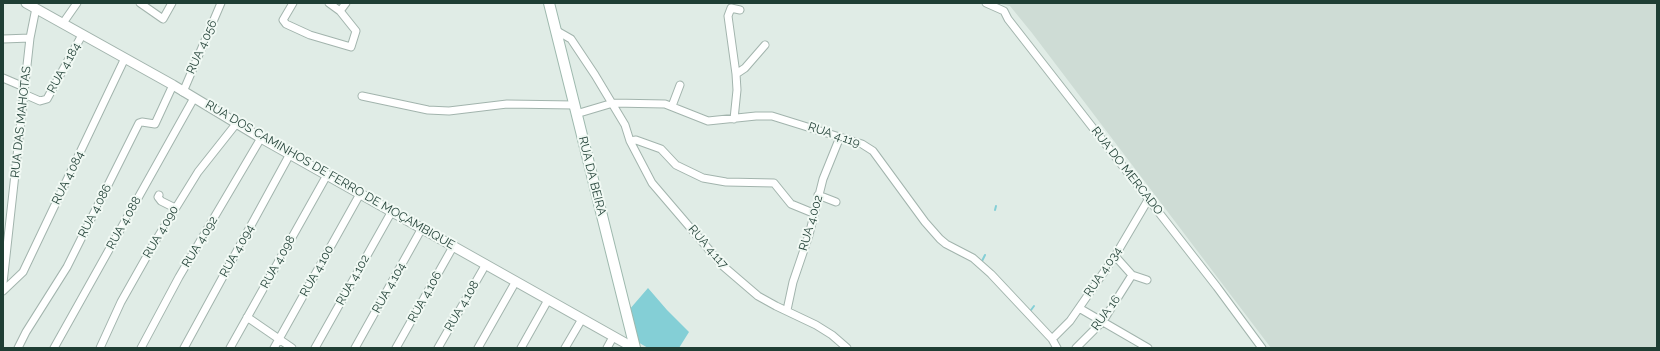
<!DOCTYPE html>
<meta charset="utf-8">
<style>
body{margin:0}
#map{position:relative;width:1660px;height:351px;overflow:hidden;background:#e0ece6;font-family:Raleway,sans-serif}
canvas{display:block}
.frame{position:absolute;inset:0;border:4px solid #1f3e34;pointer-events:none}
</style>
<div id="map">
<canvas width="1660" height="351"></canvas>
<div class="frame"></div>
</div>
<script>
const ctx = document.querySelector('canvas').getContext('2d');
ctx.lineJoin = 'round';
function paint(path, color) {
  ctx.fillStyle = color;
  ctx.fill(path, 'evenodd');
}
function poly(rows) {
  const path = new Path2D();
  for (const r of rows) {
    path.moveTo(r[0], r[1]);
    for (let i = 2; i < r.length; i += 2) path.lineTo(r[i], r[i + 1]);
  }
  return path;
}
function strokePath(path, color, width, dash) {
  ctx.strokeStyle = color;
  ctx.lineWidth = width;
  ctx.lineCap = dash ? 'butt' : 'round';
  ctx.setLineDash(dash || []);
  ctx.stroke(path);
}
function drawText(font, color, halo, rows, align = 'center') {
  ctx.font = font + ' Raleway,sans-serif';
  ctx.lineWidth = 4;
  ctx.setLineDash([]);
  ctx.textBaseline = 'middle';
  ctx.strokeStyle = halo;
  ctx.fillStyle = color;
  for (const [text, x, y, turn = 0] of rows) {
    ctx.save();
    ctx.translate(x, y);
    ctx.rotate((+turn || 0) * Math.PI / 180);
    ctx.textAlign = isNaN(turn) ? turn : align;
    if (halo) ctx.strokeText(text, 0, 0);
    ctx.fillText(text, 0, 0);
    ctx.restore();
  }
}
paint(poly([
 [996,3,1657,3,1657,348,1271,348,1032,33,1010,6]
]), '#cedcd5');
paint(poly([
 [648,288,667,310,689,332,679,348,648,348,636,341,629,310]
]), '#84cfd6');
strokePath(poly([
 [995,210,996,206],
 [981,263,985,255],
 [1031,310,1034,306]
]), '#84cfd6', 2);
const minor = poly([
 [140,3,163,19,172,3],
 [293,3,283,20,286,24,310,35,351,47,356,31,340,11,329,3],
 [986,3,1004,11,1008,19,1217,287,1262,348],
 [740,10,731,8,728,16,736,74,745,68,765,45],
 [340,11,346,3],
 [63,23,77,3],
 [557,31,571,39,595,75,625,125,630,141,652,183,723,266,758,296,776,306,816,325,832,335,847,348],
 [3,39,30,38],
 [3,78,24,87],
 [183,92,221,3],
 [24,94,40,101,47,99,82,35],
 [362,96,428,110,449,111,507,104,574,105],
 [672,106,680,85],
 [576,114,613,103,665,104,708,121,756,116,772,116,862,144,873,151,925,222,940,239,946,244,973,258,991,274,1052,339,1057,348],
 [734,119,737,90,736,74],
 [630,141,636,140,661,149,676,165,703,178,726,182,774,183,791,204,813,213],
 [159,195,158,197,161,201,175,208],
 [818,195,836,202],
 [1115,256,1132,275,1147,280],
 [3,283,30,38,36,8],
 [3,291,23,272,125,58],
 [1079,308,1148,348],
 [787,310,793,282,809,235,823,179,840,137],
 [247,317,292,348],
 [1052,339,1070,321,1115,256,1148,200],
 [18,348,26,332,67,267,139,123,142,122,155,124,173,85],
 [54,348,194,98],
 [100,348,121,302,156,240,198,172,236,124],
 [141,348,179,277,261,138],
 [184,348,290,154],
 [230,348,327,175],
 [274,348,360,194],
 [315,348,392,211],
 [355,348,422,228],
 [396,348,454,245],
 [438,348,486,264],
 [478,348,516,281],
 [521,348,548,300],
 [565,348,582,319],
 [607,348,613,337],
 [1076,348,1103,321,1132,275]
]);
const tertiary = poly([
 [26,3,173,85,261,138,634,348]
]);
const secondary = poly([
 [549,3,635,348]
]);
strokePath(minor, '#a2b4ad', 9);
strokePath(tertiary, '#a2b4ad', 11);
strokePath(secondary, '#9eb9ae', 12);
strokePath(minor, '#fff', 7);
strokePath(tertiary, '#fff', 9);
strokePath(secondary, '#fff', 10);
drawText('12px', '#1f3e34', '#f1f9f4', [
 ["RUA 4.056",202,47,-66],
 ["RUA 4.184",64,68,-61],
 ["RUA DAS MAHOTAS",21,122,-84],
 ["RUA 4.119",834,135,19],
 ["RUA DO MERCADO",1127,171,52],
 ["RUA DOS CAMINHOS DE FERRO DE MOÇAMBIQUE",330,175,30],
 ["RUA DA BEIRA",592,176,76],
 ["RUA 4.084",68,178,-64],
 ["RUA 4.086",95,211,-63],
 ["RUA 4.088",124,223,-61],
 ["RUA 4.002",811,223,-74],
 ["RUA 4.090",161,232,-60],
 ["RUA 4.092",200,242,-59],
 ["RUA 4.117",708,247,49],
 ["RUA 4.094",237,251,-61],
 ["RUA 4.098",278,262,-61],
 ["RUA 4.100",317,271,-61],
 ["RUA 4.034",1103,272,-56],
 ["RUA 4.102",353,280,-61],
 ["RUA 4.104",389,288,-61],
 ["RUA 4.106",425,297,-61],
 ["RUA 4.108",462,306,-60],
 ["RUA 16",1106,313,-54]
]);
</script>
